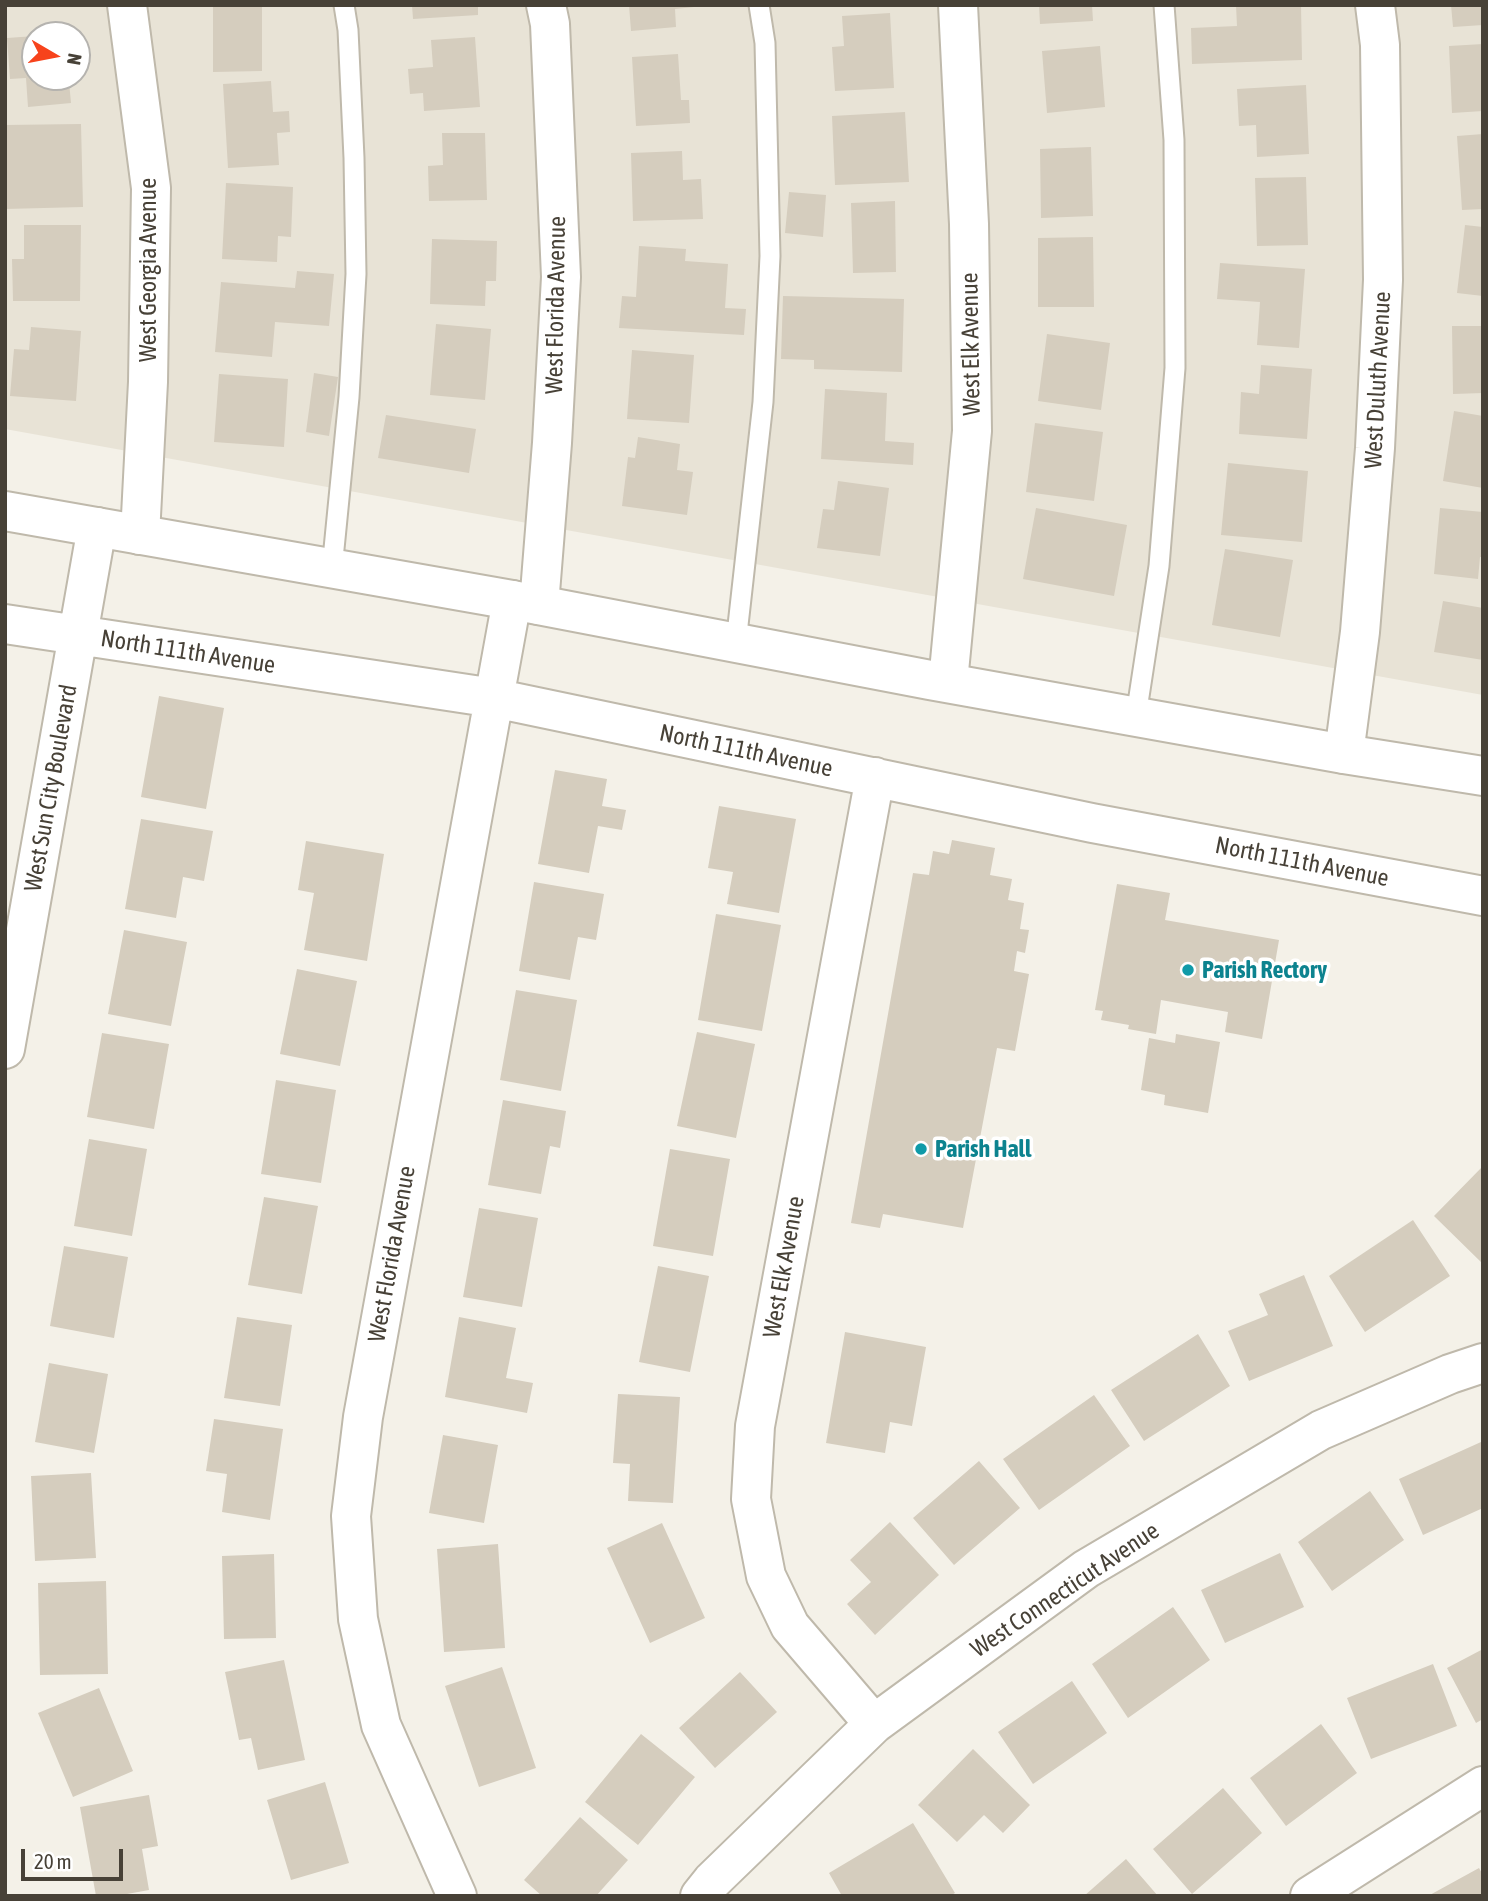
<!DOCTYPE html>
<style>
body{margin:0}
#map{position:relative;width:1488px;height:1901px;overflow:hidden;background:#f4f1e8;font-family:"Asap Condensed",sans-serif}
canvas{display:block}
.frame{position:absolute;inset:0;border:7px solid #474137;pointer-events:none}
.north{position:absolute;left:21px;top:21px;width:70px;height:70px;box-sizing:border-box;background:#fff;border:2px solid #b5b3af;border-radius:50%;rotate:100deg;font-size:19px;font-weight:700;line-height:28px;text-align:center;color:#474137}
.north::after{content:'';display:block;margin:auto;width:24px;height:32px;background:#f7431c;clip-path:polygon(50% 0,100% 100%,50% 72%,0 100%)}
.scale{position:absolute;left:21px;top:1849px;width:102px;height:32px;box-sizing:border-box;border:4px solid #474137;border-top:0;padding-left:9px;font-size:21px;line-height:24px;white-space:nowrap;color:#474137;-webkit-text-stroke:5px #fff;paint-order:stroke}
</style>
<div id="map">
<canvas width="1488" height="1901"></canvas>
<div class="frame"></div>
<div class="north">N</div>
<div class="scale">20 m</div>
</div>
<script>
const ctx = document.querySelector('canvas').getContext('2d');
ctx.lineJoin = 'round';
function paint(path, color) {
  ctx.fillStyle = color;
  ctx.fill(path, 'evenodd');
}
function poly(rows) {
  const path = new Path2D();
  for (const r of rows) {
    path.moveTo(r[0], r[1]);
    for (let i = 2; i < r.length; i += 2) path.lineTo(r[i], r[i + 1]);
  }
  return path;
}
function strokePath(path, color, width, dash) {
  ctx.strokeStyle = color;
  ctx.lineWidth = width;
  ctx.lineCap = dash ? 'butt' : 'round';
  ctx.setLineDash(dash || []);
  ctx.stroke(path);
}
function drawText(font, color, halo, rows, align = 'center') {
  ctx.font = font + ' "Asap Condensed",sans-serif';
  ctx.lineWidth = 7;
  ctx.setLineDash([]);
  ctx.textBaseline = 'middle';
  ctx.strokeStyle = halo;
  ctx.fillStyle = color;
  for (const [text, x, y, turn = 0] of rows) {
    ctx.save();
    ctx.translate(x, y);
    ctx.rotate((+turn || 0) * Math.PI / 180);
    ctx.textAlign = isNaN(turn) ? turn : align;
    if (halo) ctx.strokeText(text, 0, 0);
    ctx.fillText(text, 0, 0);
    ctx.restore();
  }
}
paint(poly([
 [5,5,1483,5,1483,695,5,429],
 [35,35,77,35,77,77,35,77]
]), '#e8e3d6');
paint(poly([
 [213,5,262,5,262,71,213,72],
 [412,5,478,5,478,15,413,19],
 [629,5,694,5,694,7,675,9,676,27,631,31],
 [1039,5,1092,5,1093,21,1040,24],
 [1236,5,1301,5,1302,60,1192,64,1191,28,1237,26],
 [1451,5,1483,5,1483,25,1453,27],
 [890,13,894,88,835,91,832,47,844,46,842,16],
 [35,36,35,77,78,77,78,82,69,82,71,103,28,107,26,78,10,79,7,38],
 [475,37,480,107,424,111,423,93,410,94,408,69,433,67,431,40],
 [1483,44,1483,111,1452,113,1449,46],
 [1100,46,1105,107,1047,113,1042,51],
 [678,54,681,100,689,100,690,123,636,126,632,57],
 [271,81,273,112,289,111,290,132,277,133,279,165,228,168,223,84],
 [1306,85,1309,154,1257,157,1256,125,1239,126,1237,89],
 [905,112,909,182,835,185,832,116],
 [81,124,83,207,5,209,5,125],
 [442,133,485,133,487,200,429,201,428,166,443,165],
 [1483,134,1483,209,1462,210,1457,136],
 [1091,147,1093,216,1041,218,1040,149],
 [682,151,683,180,701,179,703,219,633,221,631,153],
 [1306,177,1308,245,1257,246,1255,178],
 [226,183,293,187,291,237,278,236,277,262,222,259],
 [789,192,826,195,823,237,785,233],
 [895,201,896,272,853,273,851,203],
 [24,225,81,225,80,301,13,301,12,259,24,259],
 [1465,225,1483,227,1483,296,1457,293],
 [1093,237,1094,307,1038,307,1038,238],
 [432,239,497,241,496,281,486,281,485,306,430,304],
 [639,246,686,249,685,261,728,264,725,308,746,309,744,335,619,328,622,296,636,297],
 [1220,263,1305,269,1299,348,1257,345,1260,302,1217,299],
 [297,271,334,274,329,326,275,322,272,357,215,352,221,282,295,288],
 [783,296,904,299,902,372,814,369,814,360,781,359],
 [436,324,491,329,485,400,430,395],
 [1452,326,1483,326,1483,393,1453,394],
 [31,327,81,331,76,401,10,396,14,349,29,350],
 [1047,334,1110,343,1101,410,1038,401],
 [632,350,694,355,689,423,627,419],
 [1261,365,1312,369,1307,439,1239,434,1241,392,1259,394],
 [314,373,338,377,329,436,306,432],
 [219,374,288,379,284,447,214,442],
 [825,389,887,393,885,441,914,443,913,465,821,459],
 [1454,411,1483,416,1483,488,1443,481],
 [386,415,476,429,469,473,378,458],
 [1035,423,1103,432,1094,501,1026,492],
 [638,437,680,444,677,470,693,472,687,515,622,506,628,457,635,458],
 [1228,463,1308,471,1302,542,1221,535],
 [838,481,889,488,880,556,817,548,823,509,834,510],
 [1036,508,1127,525,1114,596,1023,579],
 [1440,508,1483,512,1483,557,1480,557,1478,579,1434,574],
 [1225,549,1293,560,1280,637,1212,625],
 [1443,601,1483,608,1483,660,1434,652],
 [159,696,224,708,206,809,141,797],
 [555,770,607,779,602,806,626,810,622,830,598,826,589,873,538,864],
 [719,806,796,819,779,913,727,904,733,872,708,868],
 [141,819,213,831,204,881,183,877,176,918,125,909],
 [952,840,995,848,990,875,1012,879,1008,900,1024,903,1020,929,1029,930,1025,953,1017,951,1014,971,1029,974,1015,1051,997,1048,963,1228,883,1214,880,1228,851,1223,913,873,929,875,933,851,949,854],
 [306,841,384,854,367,961,304,950,314,893,298,890],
 [534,882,604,894,596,940,578,937,570,980,519,971],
 [1117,884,1170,893,1165,920,1279,940,1262,1039,1225,1032,1228,1012,1161,1000,1156,1034,1128,1029,1129,1025,1101,1020,1103,1011,1095,1010],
 [716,914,781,925,762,1031,698,1020],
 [124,930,187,942,171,1026,108,1014],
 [297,969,357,981,340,1066,280,1054],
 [516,990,577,1000,561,1091,500,1080],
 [697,1032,755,1044,736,1138,677,1126],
 [102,1033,169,1044,154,1129,87,1117],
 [1176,1034,1220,1042,1208,1113,1164,1105,1165,1095,1141,1090,1149,1038,1175,1043],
 [276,1080,336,1090,321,1183,261,1174],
 [503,1100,566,1111,560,1148,550,1146,541,1194,488,1185],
 [89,1139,147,1149,132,1236,74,1226],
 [670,1149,730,1159,713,1256,653,1246],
 [1483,1166,1483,1264,1434,1216],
 [264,1197,318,1206,302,1294,248,1285],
 [479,1208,538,1218,522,1307,463,1297],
 [1413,1220,1450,1276,1365,1332,1329,1276],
 [64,1246,128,1257,114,1338,50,1326],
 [658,1266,709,1276,690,1372,639,1362],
 [1304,1275,1333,1346,1249,1381,1228,1331,1268,1315,1259,1294],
 [237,1317,292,1325,280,1406,224,1398],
 [459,1317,516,1328,506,1378,533,1383,527,1413,445,1397],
 [845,1332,926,1347,912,1426,890,1422,885,1453,826,1443],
 [1198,1334,1230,1386,1144,1441,1111,1390],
 [49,1363,108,1374,94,1453,35,1442],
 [618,1394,680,1397,673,1503,628,1501,630,1464,613,1463],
 [1094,1395,1130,1446,1039,1510,1003,1459],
 [214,1419,283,1429,270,1520,222,1512,227,1474,206,1471],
 [443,1435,498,1445,484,1523,429,1513],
 [1481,1442,1483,1446,1483,1508,1423,1535,1399,1479],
 [979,1461,1020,1508,954,1565,913,1518],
 [91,1473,96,1558,35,1561,31,1476],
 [1370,1491,1404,1540,1332,1591,1298,1542],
 [890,1522,939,1575,875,1635,847,1604,871,1582,850,1560],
 [662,1523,705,1618,650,1643,607,1548],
 [498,1544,505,1648,444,1652,437,1549],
 [1280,1553,1304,1607,1225,1643,1201,1590],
 [274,1554,276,1638,224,1639,222,1556],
 [106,1581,108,1674,40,1675,38,1583],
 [1173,1607,1210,1660,1128,1718,1092,1664],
 [1483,1649,1483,1719,1476,1723,1447,1668],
 [284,1660,305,1760,258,1770,251,1738,239,1740,225,1672],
 [1433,1664,1457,1726,1371,1759,1347,1698],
 [502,1667,536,1768,479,1787,445,1686],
 [740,1672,777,1712,715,1768,679,1728],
 [1072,1681,1107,1733,1033,1784,998,1732],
 [99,1688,133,1771,73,1797,38,1713],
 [1321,1724,1357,1773,1286,1826,1250,1778],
 [641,1734,695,1777,638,1845,585,1802],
 [973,1749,1030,1805,1003,1833,984,1815,957,1842,918,1805],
 [325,1782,349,1863,291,1880,267,1800],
 [1223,1788,1262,1833,1192,1894,1153,1849],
 [149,1795,158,1846,142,1849,149,1890,116,1896,96,1896,80,1807],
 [580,1817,628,1860,596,1896,542,1896,524,1880],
 [913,1823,955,1893,950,1896,842,1896,829,1873],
 [1126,1859,1158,1896,1084,1896],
 [1479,1868,1483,1875,1483,1896,1428,1896]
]), '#d5cdbe');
const service = poly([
 [332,569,349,397,356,274,354,158,348,30,344,5],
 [736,643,763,402,770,256,765,43,759,5],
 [1136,716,1159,566,1175,368,1174,140,1164,5]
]);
const minor = poly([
 [127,5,151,188,148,382,140,535],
 [539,605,552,443,561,277,550,24,546,5],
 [5,624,494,698,1092,823,1483,896],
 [948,682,972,431,969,224,958,5],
 [1344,754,1360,632,1375,448,1383,280,1380,45,1375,5],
 [5,1049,97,527],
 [874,1724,790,1626,766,1576,751,1499,755,1426,875,777],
 [457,1896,381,1725,358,1619,351,1516,363,1417,512,600],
 [700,1896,712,1881,874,1724,1086,1569,1321,1430,1450,1374,1483,1363],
 [1310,1896,1483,1786]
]);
const tertiary = poly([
 [5,511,512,600,930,680,1344,754,1483,776]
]);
strokePath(service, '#bfb9ab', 23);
strokePath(minor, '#bfb9ab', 42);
strokePath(tertiary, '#bfb9ab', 42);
strokePath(service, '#fff', 19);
strokePath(minor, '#fff', 38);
strokePath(tertiary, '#fff', 38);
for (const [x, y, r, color] of [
 [1188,970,7,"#0f9aa8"],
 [921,1149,7,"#0f9aa8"]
]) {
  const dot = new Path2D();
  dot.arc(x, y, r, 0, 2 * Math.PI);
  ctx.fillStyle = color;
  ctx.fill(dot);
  strokePath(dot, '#fff', 2.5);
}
drawText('24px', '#474137', '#fff', [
 ["West Georgia Avenue",148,270,-90],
 ["West Florida Avenue",556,305,-89],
 ["West Elk Avenue",971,344,-91],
 ["West Duluth Avenue",1378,380,-87],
 ["North 111th Avenue",188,652,9],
 ["North 111th Avenue",746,751,12],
 ["West Sun City Boulevard",51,788,-80],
 ["North 111th Avenue",1302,862,11],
 ["West Florida Avenue",392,1254,-80],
 ["West Elk Avenue",784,1267,-80],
 ["West Connecticut Avenue",1065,1590,-34]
]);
drawText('bold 24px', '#0d838f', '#fff', [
 ["Parish Rectory",1202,970],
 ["Parish Hall",935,1149]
], 'left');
</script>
